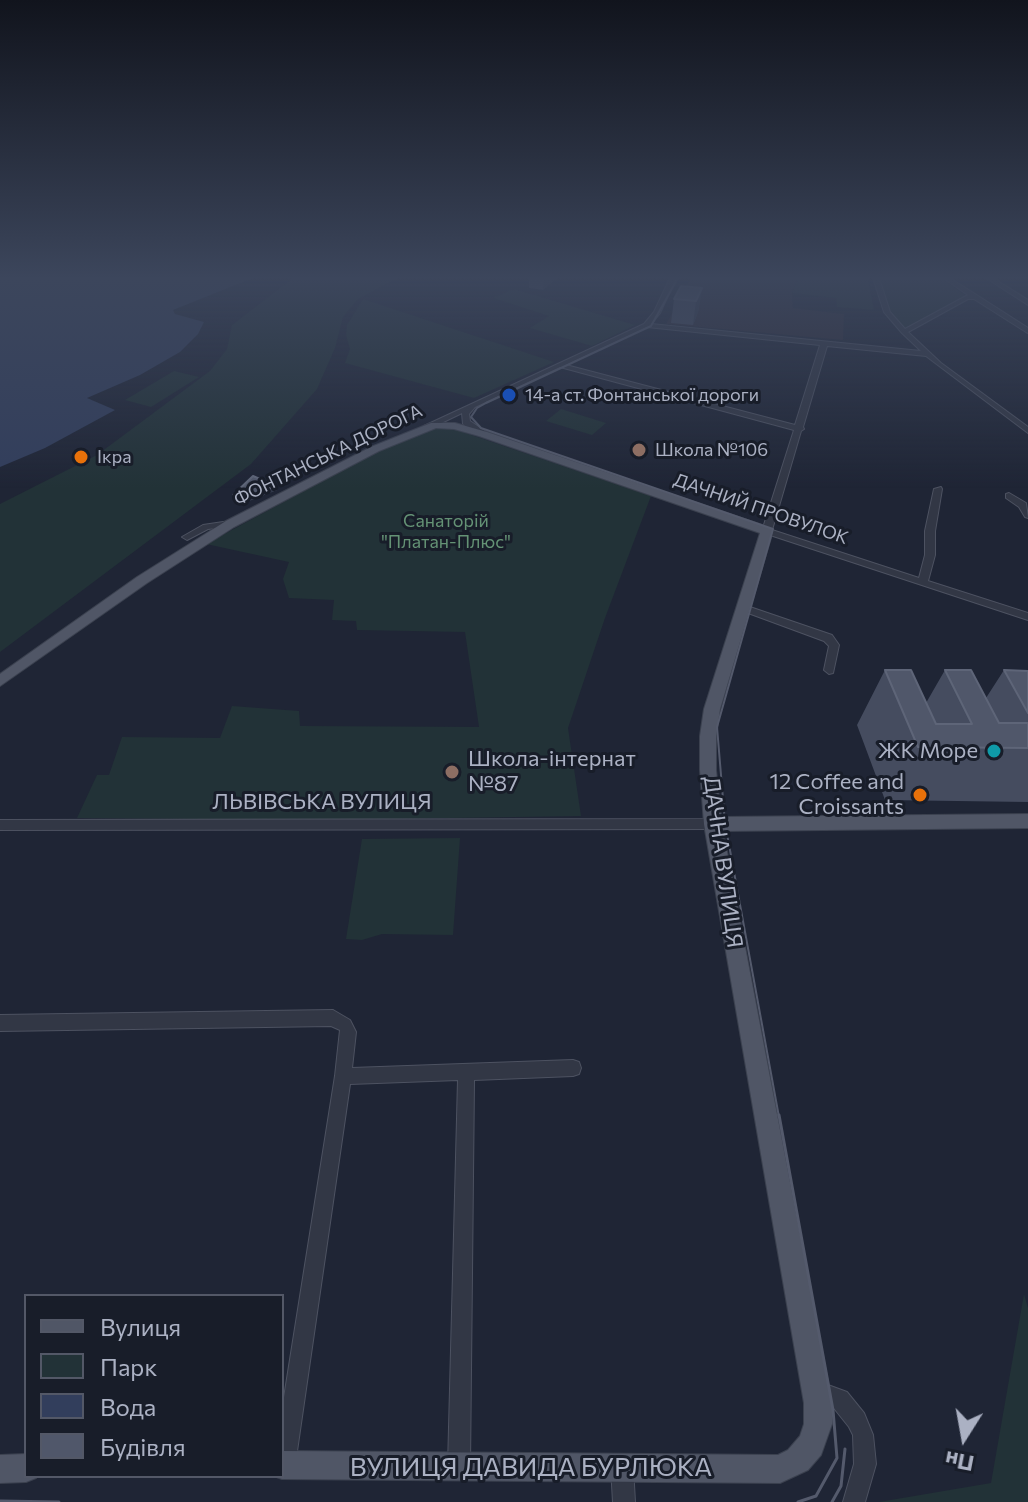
<!DOCTYPE html>
<meta charset="utf-8">
<style>
body{margin:0}
#map{position:relative;width:1028px;height:1502px;overflow:hidden;background:#1f2535;font-family:Commissioner,sans-serif}
canvas{display:block}
.legend{position:absolute;left:24px;top:1294px;width:260px;height:184px;box-sizing:border-box;background:#181d29;border:2px solid #535867;margin:0;padding:10px 14px;list-style:none;font-size:24px;color:#abb1c3}
.legend li{display:flex;align-items:center;gap:16px;height:40px}
.legend b{width:40px;border:2px solid #535867}
.north{position:absolute;left:924px;top:1398px;width:80px;height:80px;-webkit-text-stroke:6px #181d29;paint-order:stroke;rotate:191deg;font-size:22px;font-weight:700;line-height:32px;text-align:center;color:#abb1c3}
.north::after{content:'';display:block;margin:auto;width:28px;height:36px;background:#abb1c3;clip-path:polygon(50% 0,100% 100%,50% 72%,0 100%)}
</style>
<div id="map">
<canvas width="1028" height="1502"></canvas>
<ul class="legend">
<li><b style="height:10px;background:#505666"></b>Вулиця</li>
<li><b style="height:22px;background:#223237"></b>Парк</li>
<li><b style="height:22px;background:#323e5c"></b>Вода</li>
<li><b style="height:22px;background:#50576a"></b>Будівля</li>
</ul>
<div class="north">Пн</div>
</div>
<script>
const ctx = document.querySelector('canvas').getContext('2d');
ctx.lineJoin = 'round';
function paint(path, color) {
  ctx.fillStyle = color;
  ctx.fill(path, 'evenodd');
}
function poly(rows) {
  const path = new Path2D();
  for (const r of rows) {
    path.moveTo(r[0], r[1]);
    for (let i = 2; i < r.length; i += 2) path.lineTo(r[i], r[i + 1]);
  }
  return path;
}
function strokePath(path, color, width, dash) {
  ctx.strokeStyle = color;
  ctx.lineWidth = width;
  ctx.lineCap = dash ? 'butt' : 'round';
  ctx.setLineDash(dash || []);
  ctx.stroke(path);
}
function drawText(font, color, halo, rows, align = 'center') {
  ctx.font = font + ' Commissioner,sans-serif';
  ctx.lineWidth = 6;
  ctx.setLineDash([]);
  ctx.textBaseline = 'middle';
  ctx.strokeStyle = halo;
  ctx.fillStyle = color;
  for (const [text, x, y, turn = 0] of rows) {
    ctx.save();
    ctx.translate(x, y);
    ctx.rotate((+turn || 0) * Math.PI / 180);
    ctx.textAlign = isNaN(turn) ? turn : align;
    if (halo) ctx.strokeText(text, 0, 0);
    ctx.fillText(text, 0, 0);
    ctx.restore();
  }
}
paint(poly([
 [691,278,798,278,792,293,793,308,844,314,843,340,666,324]
]), '#2d2a37');
paint(poly([
 [293,278,398,278,358,299,343,317,335,348,317,389,251,464,0,652,0,504,97,455,210,371,227,349,232,325],
 [798,278,868,278,874,310,837,307,836,298,792,293],
 [878,278,941,278,968,297,906,332,888,312],
 [514,289,635,325,592,346,530,328,549,316,493,298],
 [363,299,554,362,474,398,345,363,350,349,346,335,347,325],
 [174,371,199,377,151,407,125,400],
 [561,409,606,423,592,435,546,421],
 [436,426,448,427,651,496,605,618,568,728,581,816,319,820,77,818,97,775,109,775,122,737,220,738,232,706,299,711,300,726,479,727,465,632,357,630,356,621,332,620,334,600,289,598,283,579,289,562,206,544,376,452],
 [460,838,453,935,382,934,362,940,346,939,362,839],
 [1024,1294,1028,1308,1028,1502,879,1502,991,1483]
]), '#223237');
paint(poly([
 [0,278,253,278,173,310,175,314,204,322,198,334,180,352,140,375,87,398,115,410,45,448,0,467]
]), '#323e5c');
const minor = poly([
 [670,278,676,278,660,313,651,324,921,351,902,333,884,312,873,278,879,278,890,312,905,329,968,295,943,278,950,278,1028,328,1028,333,1026,332,974,299,968,299,908,332,941,363,1028,427,1028,433,926,356,827,346,803,427,804,429,801,431,772,530,919,578,925,555,925,531,934,489,941,487,942,489,935,531,935,555,928,581,1028,613,1028,620,764,533,762,531,794,430,560,367,475,407,469,414,470,421,486,432,486,436,480,436,463,424,462,413,431,428,424,426,644,324,654,312,670,278],
 [647,327,820,345,795,425,566,365,647,327],
 [986,278,993,278,1028,300,1028,305,986,278],
 [1009,493,1026,503,1028,518,1025,517,1019,507,1006,498,1006,494,1009,493],
 [230,521,235,524,233,526,208,529,187,540,182,537,203,525,230,521],
 [744,605,832,635,839,645,833,673,829,674,824,670,829,646,824,641,740,610,740,606,744,605],
 [713,819,718,820,719,824,718,828,713,829,0,830,0,820,713,819],
 [333,1010,350,1020,356,1032,352,1068,573,1060,579,1062,581,1068,579,1074,573,1076,474,1080,470,1466,467,1474,459,1477,451,1474,448,1466,458,1080,350,1084,295,1465,292,1473,284,1476,282,1475,282,1410,335,1076,340,1030,331,1026,0,1031,0,1015,333,1010],
 [817,1381,847,1392,864,1413,873,1435,876,1464,865,1502,843,1502,854,1464,853,1435,849,1427,833,1407,810,1398,807,1391,810,1384,817,1381],
 [622,1456,630,1459,633,1467,635,1502,613,1502,611,1467,614,1459,622,1456]
]);
const major = poly([
 [431,423,455,423,487,432,771,528,773,531,720,709,716,736,716,770,721,817,1028,814,1028,828,723,831,832,1403,832,1424,821,1455,808,1470,780,1483,282,1479,274,1476,282,1476,282,1451,778,1455,788,1450,800,1436,804,1424,804,1403,704,824,700,770,700,736,704,709,760,533,479,436,454,429,436,428,379,451,234,527,147,583,0,686,0,674,137,577,226,521,371,447,431,423],
 [26,1454,26,1476,37,1476,36,1478,26,1482,0,1483,0,1455,26,1454]
]);
strokePath(minor, '#4d5261', 2);
strokePath(major, '#3b414f', 2);
paint(minor, '#323745');
paint(major, '#505666');
strokePath(poly([
 [678,278,651,326,486,403,477,408,471,417,481,428,773,529,717,727,725,823,779,1117]
]), '#545a6c', 2);
strokePath(poly([
 [779,1115,833,1410,837,1458,816,1496,798,1502],
 [0,1501,59,1502],
 [832,1502,841,1486,845,1449]
]), '#545a6c', 3);
paint(poly([
 [529,278,557,278,543,290,529,288],
 [702,288,698,312,693,325,671,323,674,299],
 [277,490,244,503,234,499,233,495],
 [885,670,926,703,945,670,986,698,1004,670,1028,671,1028,802,885,800,857,725]
]), '#454c5f');
paint(poly([
 [544,278,557,278,543,290],
 [702,288,698,312,693,325,696,301],
 [276,486,277,490,244,503,243,499]
]), '#31384a');
const building = poly([
 [681,286,702,288,696,301,674,299,681,286],
 [253,476,276,486,243,499,233,495,253,476],
 [885,670,911,670,936,724,972,724,945,670,971,670,999,723,1028,723,1028,748,918,747,885,670],
 [1004,670,1028,671,1028,713,1004,670]
]);
paint(building, '#50576a');
strokePath(building, '#5e6578', 2);
const sky = ctx.createLinearGradient(0, 0, 0, 488);
sky.addColorStop(0, '#11141d');
sky.addColorStop(0.57, '#3c465c');
sky.addColorStop(1, '#3c465c00');
ctx.fillStyle = sky;
ctx.fillRect(0, 0, 1028, 488);
for (const [x, y, r, color] of [
 [509,395,8,"#1a4fb4"],
 [639,450,8,"#8d6e63"],
 [81,457,8,"#e8710a"],
 [994,751,8,"#0f9aa8"],
 [452,772,8,"#8d6e63"],
 [920,795,8,"#e8710a"]
]) {
  const dot = new Path2D();
  dot.arc(x, y, r, 0, 2 * Math.PI);
  ctx.fillStyle = color;
  ctx.fill(dot);
  strokePath(dot, '#181d29', 3);
}
drawText('18px', '#abb1c3', '#181d29', [
 ["14-а ст. Фонтанської дороги",525,395],
 ["Школа №106",655,450],
 ["Ікра",97,457]
], 'left');
drawText('18px', '#abb1c3', '#181d29', [
 ["ФОНТАНСЬКА ДОРОГА",328,455,-26],
 ["ДАЧНИЙ ПРОВУЛОК",761,509,19]
]);
drawText('18px', '#649275', '#181d29', [
 ["Санаторій",446,521],
 ["\"Платан-Плюс\"",446,542]
]);
drawText('22px', '#abb1c3', '#181d29', [
 ["ЖК Море",978,751],
 ["Школа-інтернат",468,759,"left"],
 ["№87",468,784,"left"],
 ["12 Coffee and",904,782],
 ["Croissants",904,807]
], 'right');
drawText('22px', '#abb1c3', '#181d29', [
 ["ЛЬВІВСЬКА ВУЛИЦЯ",322,802],
 ["ДАЧНА ВУЛИЦЯ",723,862,82]
]);
drawText('26px', '#abb1c3', '#181d29', [
 ["ВУЛИЦЯ ДАВИДА БУРЛЮКА",531,1467]
]);
</script>
